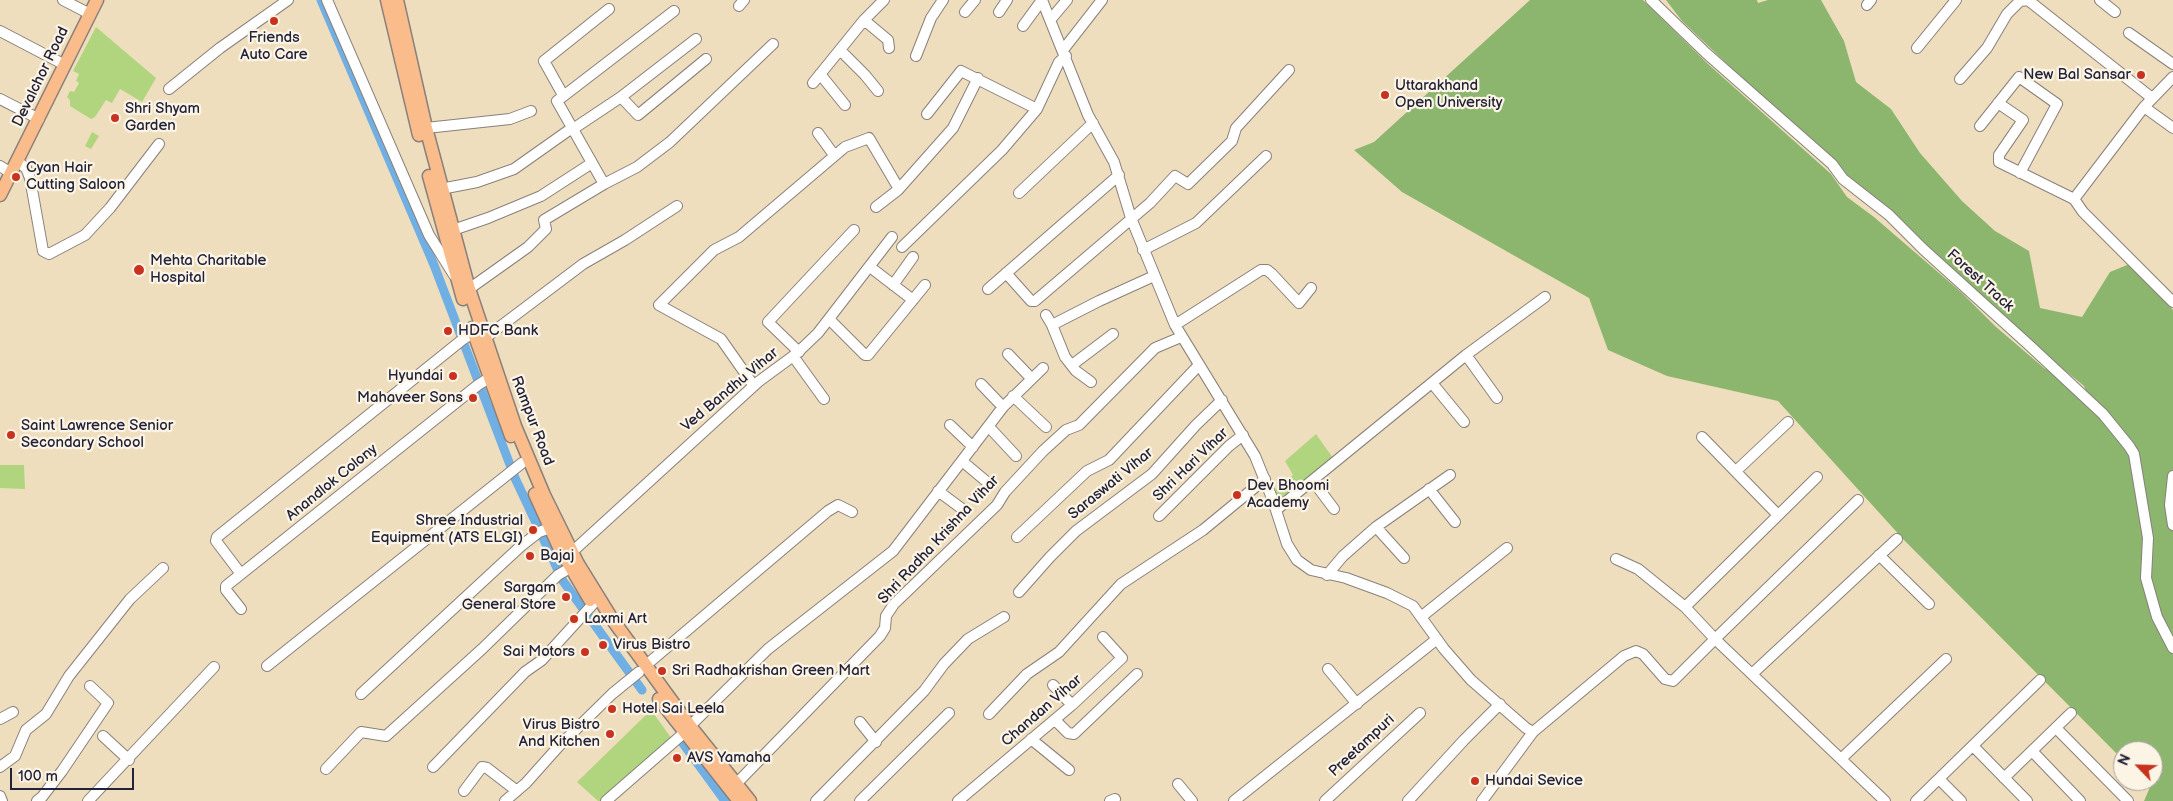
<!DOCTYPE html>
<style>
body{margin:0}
#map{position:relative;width:2173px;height:801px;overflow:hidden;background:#efdebd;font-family:"Balsamiq Sans",sans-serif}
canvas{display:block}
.north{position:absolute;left:2113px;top:741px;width:50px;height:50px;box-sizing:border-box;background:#fcf5e5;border:1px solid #a5a1a1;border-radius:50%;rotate:294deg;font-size:14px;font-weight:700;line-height:20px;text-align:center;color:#22223b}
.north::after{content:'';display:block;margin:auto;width:18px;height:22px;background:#c8321e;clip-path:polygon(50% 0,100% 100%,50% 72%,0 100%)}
.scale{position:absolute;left:10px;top:768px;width:124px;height:22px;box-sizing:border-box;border:2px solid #22223b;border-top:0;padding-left:6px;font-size:15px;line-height:18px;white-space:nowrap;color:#22223b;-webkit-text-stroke:4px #fcf5e5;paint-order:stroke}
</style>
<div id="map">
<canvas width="2173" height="801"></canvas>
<div class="north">N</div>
<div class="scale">100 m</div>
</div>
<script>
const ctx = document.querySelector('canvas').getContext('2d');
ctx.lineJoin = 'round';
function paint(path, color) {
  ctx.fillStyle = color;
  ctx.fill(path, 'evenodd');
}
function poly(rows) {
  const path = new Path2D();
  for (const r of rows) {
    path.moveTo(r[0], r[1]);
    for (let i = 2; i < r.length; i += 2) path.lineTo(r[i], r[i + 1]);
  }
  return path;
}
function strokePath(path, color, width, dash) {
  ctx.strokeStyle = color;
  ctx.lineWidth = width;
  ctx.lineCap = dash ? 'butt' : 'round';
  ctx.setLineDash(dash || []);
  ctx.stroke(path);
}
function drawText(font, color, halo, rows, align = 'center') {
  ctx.font = font + ' "Balsamiq Sans",sans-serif';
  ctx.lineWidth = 4.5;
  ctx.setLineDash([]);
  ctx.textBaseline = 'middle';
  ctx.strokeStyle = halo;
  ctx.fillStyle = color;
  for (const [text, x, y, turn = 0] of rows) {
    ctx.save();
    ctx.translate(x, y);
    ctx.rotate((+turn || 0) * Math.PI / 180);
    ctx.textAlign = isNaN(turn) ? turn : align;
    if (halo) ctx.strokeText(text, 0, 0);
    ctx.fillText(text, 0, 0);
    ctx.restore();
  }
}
paint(poly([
 [96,27,156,78,142,102,120,89,112,103,106,100,95,117,91,119,70,106,70,100,67,97,70,91,74,92,79,83,76,81,79,74,73,71],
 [92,132,99,136,91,149,85,146],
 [1316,434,1333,458,1279,501,1275,490,1293,475,1285,461],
 [0,465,24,465,25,489,0,488],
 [651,710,672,739,601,801,598,801,577,782]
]), '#b1d57e');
paint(poly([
 [1530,0,1643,0,1708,64,1831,174,1847,197,1874,217,1961,292,1995,326,2044,368,2087,394,2084,386,2041,351,1783,117,1682,21,1666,0,1757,0,1758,3,1768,0,1821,0,1844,41,1856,82,1891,109,1920,153,1962,201,1995,231,2029,251,2040,308,2082,317,2110,272,2132,263,2173,310,2173,801,2144,801,2150,787,2145,781,2153,781,2153,751,2123,751,2123,760,1903,539,1778,401,1667,376,1608,350,1589,298,1402,192,1354,150,1374,142]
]), '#8cb66d');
strokePath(poly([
 [321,0,434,265,515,478,538,527,563,581,642,690],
 [682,742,725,801]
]), '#6fafe3', 9);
const minor = poly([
 [63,0,90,14],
 [327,0,429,235,454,275],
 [1042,0,1088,115,1114,162,1131,218,1175,325,1255,456,1272,498,1287,544,1297,560,1311,570,1346,578,1387,593,1413,606,1444,649,1471,680,1526,728,1533,732],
 [1651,0,1706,53,1832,164,1843,179,1889,215,1923,249,2029,345,2103,414,2129,446,2134,454,2148,538,2146,578,2157,617,2173,648],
 [2028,0,2152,98],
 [2100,0,2115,12],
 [1867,5,1871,0],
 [739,6,744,0],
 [965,12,975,0],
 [999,12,1007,0],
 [1051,19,1067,0],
 [864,20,888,40,889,48],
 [1023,26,1042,0],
 [0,31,65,65],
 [2129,33,2173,64],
 [1917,48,1956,0],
 [840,50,865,75,878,91],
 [1063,50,1102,0],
 [916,56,931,18,943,0],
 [820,74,845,105],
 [1960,79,1987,48,2007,14,2020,1,2029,0],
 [813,83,864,20,884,0],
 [169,89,220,48,288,0],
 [563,95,544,61,609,9],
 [621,97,638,115,706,59],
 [0,99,39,119],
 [1998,103,2023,120,1999,155,1999,162,2074,199,2083,212,2173,302],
 [2144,107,2173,128],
 [927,114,961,71,1037,109],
 [1980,126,2019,77,2057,104,2020,173],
 [426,128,510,119,531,111],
 [573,129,621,97,696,39],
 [818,133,834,155],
 [17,161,26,168,30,178,43,251,49,254,85,235,110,208,159,144],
 [0,166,11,173],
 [604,184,637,167,670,142,773,44],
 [441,189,477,182,514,169,572,128],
 [1019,193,1093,123],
 [2074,199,2144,107,2173,77],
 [876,207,898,190,953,128,978,78],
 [453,230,488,218,541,196,592,163],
 [902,247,1002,150,1037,109,1059,62,1066,56],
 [1143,250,1196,223,1266,156],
 [870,267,913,300],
 [1006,273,1031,301,1035,301,1150,203,1175,176,1188,184,1232,141,1236,128,1289,70],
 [893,285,913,257],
 [469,289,528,247,546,229,544,220,604,184,557,101,674,11],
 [988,289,1119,175],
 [1046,315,1052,325],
 [829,319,865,355,868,355,925,285],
 [1175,325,1261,270,1267,270,1272,274,1299,303,1311,288],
 [485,338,583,264,625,240,677,206],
 [799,352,768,322,854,230],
 [1008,354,1031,378],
 [1466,355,1497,398],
 [793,356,824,399],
 [1072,365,1113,334],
 [1091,382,1076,371,1065,357,1052,325,1099,301,1154,276],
 [1432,383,1464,422],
 [981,384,1003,407],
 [754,386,721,339,659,305,714,250,739,237,845,147,869,138,899,189],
 [1013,396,1046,427],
 [950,425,973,447],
 [989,427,1016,456],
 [1702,437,1778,515],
 [962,461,987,482],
 [1736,471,1788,422],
 [2173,476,2170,505,2173,525],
 [1313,481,1334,509],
 [1429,489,1455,522],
 [938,491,965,511],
 [1276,510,1466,355,1545,297],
 [1159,516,1229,446,1243,435],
 [1376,527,1404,558],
 [1017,537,1087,471,1109,460,1199,365],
 [572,552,758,382,796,354,818,333,892,237],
 [1879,555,1929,604],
 [1616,559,1638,569,1685,607,1715,639,1858,500],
 [241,574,216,541,217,537,462,340,474,332],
 [1327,575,1343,556,1376,527,1450,475],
 [1019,592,1050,557,1076,531,1152,474,1196,425,1222,400],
 [1685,607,1817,477],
 [241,609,226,590,226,586,478,385,489,378],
 [1421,617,1507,548],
 [267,666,522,463],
 [645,666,828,511,838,505,852,512],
 [1328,669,1357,704],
 [1752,674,1897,539],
 [1053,685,1072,705],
 [361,694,521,546,539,532,550,528],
 [989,714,1027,674,1059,652,1121,584,1203,530,1265,479],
 [0,719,13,712],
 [1055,720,1068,733,1074,734,1137,674],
 [860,722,876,742],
 [690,726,768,649,893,551,1003,407,1043,368],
 [2056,728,2128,801],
 [103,736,129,760],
 [1031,739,1069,770],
 [1973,746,2027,801],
 [2032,751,2080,801],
 [1842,758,1946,659],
 [0,767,15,756,26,730,46,714,69,676,130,599,163,568],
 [433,767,525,672,542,660,593,604],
 [326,769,361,732,386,736,482,649,558,575,570,568],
 [2004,778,2071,713],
 [1939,779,1961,801],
 [736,784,880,636,885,628,886,616,894,604,997,505,1005,492,1043,451,1066,430,1079,425,1155,348,1181,337],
 [1178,784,1192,801],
 [464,791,482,767,487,768,517,791],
 [0,796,2,801],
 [37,801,42,797,62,771,108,703,90,686],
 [88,801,214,667],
 [505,801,526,783,559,746,612,694,639,672],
 [606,801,684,733],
 [816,801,924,691,944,664,968,639,1004,617],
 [860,801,949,713],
 [958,801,1072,705,1122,658,1103,637],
 [1110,801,1115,799],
 [1234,801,1437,639],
 [1325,801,1420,713],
 [1408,801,1464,740,1500,704],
 [1482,801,1533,732,1624,656,1636,651,1643,654,1665,679,1673,681,1715,639,1885,801],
 [1916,801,2040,680]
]);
const major = poly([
 [387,0,419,135],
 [397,0,426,128,469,289,515,426,544,495,578,564,612,619,690,726,750,801],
 [429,176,463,299],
 [0,195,97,0],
 [472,328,511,436],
 [535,494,559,547,590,600],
 [659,699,739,801]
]);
strokePath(minor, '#88807c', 12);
strokePath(major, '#88807c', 15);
strokePath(minor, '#fff', 10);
strokePath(major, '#f9bc8a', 12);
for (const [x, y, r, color] of [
 [274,21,5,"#c8321e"],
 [2141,75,5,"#c8321e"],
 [1385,95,5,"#c8321e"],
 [115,118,5,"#c8321e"],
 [16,177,5,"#c8321e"],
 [139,270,6,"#c8321e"],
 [448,331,5,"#c8321e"],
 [453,376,5,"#c8321e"],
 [473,398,5,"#c8321e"],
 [11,435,5,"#c8321e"],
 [1237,495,5,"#c8321e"],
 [533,530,5,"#c8321e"],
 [530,556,5,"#c8321e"],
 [566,597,5,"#c8321e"],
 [574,619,5,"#c8321e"],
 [603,645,5,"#c8321e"],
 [585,652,5,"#c8321e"],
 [662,671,5,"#c8321e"],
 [612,709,5,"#c8321e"],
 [610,734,5,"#c8321e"],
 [677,758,5,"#c8321e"],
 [1475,781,5,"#c8321e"]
]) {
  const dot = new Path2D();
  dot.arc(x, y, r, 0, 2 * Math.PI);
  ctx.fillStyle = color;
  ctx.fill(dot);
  strokePath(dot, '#fcf5e5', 2);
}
drawText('15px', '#22223b', '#fcf5e5', [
 ["Friends",274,38,"center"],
 ["Auto Care",274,55,"center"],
 ["New Bal Sansar",2131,75,"right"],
 ["Uttarakhand",1395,86],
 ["Open University",1395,103],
 ["Shri Shyam",125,109],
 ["Garden",125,126],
 ["Cyan Hair",26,168],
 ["Cutting Saloon",26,185],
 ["Mehta Charitable",150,261],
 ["Hospital",150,278],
 ["HDFC Bank",458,331],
 ["Hyundai",443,376,"right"],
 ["Mahaveer Sons",463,398,"right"],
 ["Saint Lawrence Senior",21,426],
 ["Secondary School",21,443],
 ["Dev Bhoomi",1247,486],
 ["Academy",1247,503],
 ["Shree Industrial",523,521,"right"],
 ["Equipment (ATS ELGI)",523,538,"right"],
 ["Bajaj",540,556],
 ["Sargam",556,588,"right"],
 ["General Store",556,605,"right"],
 ["Laxmi Art",584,619],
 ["Virus Bistro",613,645],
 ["Sai Motors",575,652,"right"],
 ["Sri Radhakrishan Green Mart",672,671],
 ["Hotel Sai Leela",622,709],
 ["Virus Bistro",600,725,"right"],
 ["And Kitchen",600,742,"right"],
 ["AVS Yamaha",687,758],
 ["Hundai Sevice",1485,781]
], 'left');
drawText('15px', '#22223b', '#fcf5e5', [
 ["Devalchor Road",41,77,-64],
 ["Forest Track",1980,281,42],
 ["Ved Bandhu Vihar",730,390,-40],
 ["Rampur Road",532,421,69],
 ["Shri Hari Vihar",1191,465,-44],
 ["Anandlok Colony",332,483,-39],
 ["Saraswati Vihar",1111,484,-39],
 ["Shri Radha Krishna Vihar",939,540,-47],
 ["Chandan Vihar",1042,711,-41],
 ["Preetampuri",1362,746,-43]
]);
</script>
